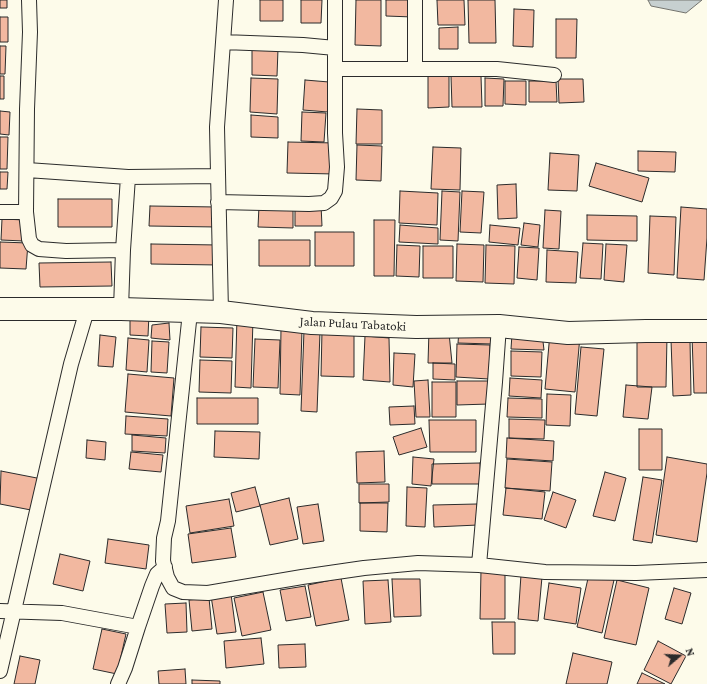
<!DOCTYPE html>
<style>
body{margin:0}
#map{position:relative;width:707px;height:684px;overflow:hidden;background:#fdfbea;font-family:"Crimson Pro",serif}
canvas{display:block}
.north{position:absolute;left:659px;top:636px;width:40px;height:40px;-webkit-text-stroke:3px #fdfbea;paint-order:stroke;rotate:71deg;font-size:11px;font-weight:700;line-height:16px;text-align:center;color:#2b2b2b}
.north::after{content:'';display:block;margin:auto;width:14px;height:18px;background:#2b2b2b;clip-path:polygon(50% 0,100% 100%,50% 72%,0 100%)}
</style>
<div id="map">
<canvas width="707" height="684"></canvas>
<div class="north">N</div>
</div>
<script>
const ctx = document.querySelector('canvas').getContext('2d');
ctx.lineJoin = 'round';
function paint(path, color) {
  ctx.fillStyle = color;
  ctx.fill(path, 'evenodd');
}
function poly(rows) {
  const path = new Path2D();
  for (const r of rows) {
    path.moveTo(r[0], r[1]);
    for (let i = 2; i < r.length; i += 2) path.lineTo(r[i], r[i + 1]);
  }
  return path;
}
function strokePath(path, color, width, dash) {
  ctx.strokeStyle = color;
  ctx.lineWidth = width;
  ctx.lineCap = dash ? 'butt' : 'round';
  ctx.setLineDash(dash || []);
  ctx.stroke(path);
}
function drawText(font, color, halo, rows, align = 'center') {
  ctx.font = font + ' "Crimson Pro",serif';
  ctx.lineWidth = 3;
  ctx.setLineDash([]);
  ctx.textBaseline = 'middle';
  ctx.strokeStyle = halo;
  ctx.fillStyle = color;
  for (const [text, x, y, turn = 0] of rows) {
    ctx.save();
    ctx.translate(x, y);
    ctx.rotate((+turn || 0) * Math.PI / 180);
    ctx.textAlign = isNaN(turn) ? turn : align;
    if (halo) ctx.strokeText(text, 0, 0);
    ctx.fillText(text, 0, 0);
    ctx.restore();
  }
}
const water = poly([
 [648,0,702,0,686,13,651,6,648,0]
]);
paint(water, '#c7d0d0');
strokePath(water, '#74746e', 1);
const building = poly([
 [0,0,7,0,7,8,0,8,0,0],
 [260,0,283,0,283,21,260,21,260,0],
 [301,0,322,0,321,23,301,23,301,0],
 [356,0,381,0,381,46,355,45,356,0],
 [386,0,413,0,413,17,386,16,386,0],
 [437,0,464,0,465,25,438,25,437,0],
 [468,0,495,0,496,43,469,43,468,0],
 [514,9,534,10,533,47,513,46,514,9],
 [0,17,8,17,8,42,0,42,0,17],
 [556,19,577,19,576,58,556,58,556,19],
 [458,27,458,49,439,49,439,28,458,27],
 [0,46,6,46,5,74,0,74,0,46],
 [252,48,278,49,277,76,252,75,252,48],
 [0,76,4,76,4,99,0,99,0,76],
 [428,76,449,76,449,107,428,108,428,76],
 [451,76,481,76,482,107,452,107,451,76],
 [251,78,278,79,277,114,250,112,251,78],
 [485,78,504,79,503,106,485,106,485,78],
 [558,79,583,79,584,102,559,103,558,79],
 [305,80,329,82,328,112,303,110,305,80],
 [505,81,526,81,526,105,505,104,505,81],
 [529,81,556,81,557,102,529,102,529,81],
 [357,109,382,110,382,144,356,144,357,109],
 [0,111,10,112,9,135,0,134,0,111],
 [302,112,326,113,324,142,301,141,302,112],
 [251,115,278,117,278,138,251,137,251,115],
 [0,137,8,137,7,169,0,169,0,137],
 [288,142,336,143,335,174,287,173,288,142],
 [357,145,382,146,381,181,356,180,357,145],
 [433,147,461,148,460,190,431,189,433,147],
 [638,151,676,152,675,172,638,171,638,151],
 [550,153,579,155,577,191,548,190,550,153],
 [596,163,649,178,642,202,589,186,596,163],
 [0,172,8,172,7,189,0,189,0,172],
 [516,184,517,218,498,219,497,185,516,184],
 [400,191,438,193,437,225,399,223,400,191],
 [442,191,460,192,458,241,440,240,442,191],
 [462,191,484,192,481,233,460,232,462,191],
 [58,199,112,199,112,227,58,227,58,199],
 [295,205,321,205,322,226,295,226,295,205],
 [150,206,217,207,217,227,149,226,150,206],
 [259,206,293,206,293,228,258,227,259,206],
 [681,207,707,209,707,238,704,280,677,278,681,207],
 [545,210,561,211,559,249,543,248,545,210],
 [587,215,637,216,637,241,587,240,587,215],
 [650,216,676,217,674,275,648,273,650,216],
 [2,219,25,220,24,241,1,240,2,219],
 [374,220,395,220,394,276,374,276,374,220],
 [524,223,540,225,538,247,521,245,524,223],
 [400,225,438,228,438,244,399,242,400,225],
 [490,225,520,228,518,245,489,242,490,225],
 [315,232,354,232,354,266,315,266,315,232],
 [259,240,310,240,310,266,259,266,259,240],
 [0,242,28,243,26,269,0,268,0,242],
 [583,243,603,244,601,279,580,278,583,243],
 [151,244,219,245,219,265,151,264,151,244],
 [457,244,484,245,483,282,456,281,457,244],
 [606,244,627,245,624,282,604,280,606,244],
 [397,245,420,246,419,277,396,276,397,245],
 [486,245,515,246,514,284,485,283,486,245],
 [423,246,453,246,453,278,423,278,423,246],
 [519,247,539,248,537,280,517,278,519,247],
 [547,250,578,252,576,283,546,282,547,250],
 [111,262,112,286,40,287,39,263,111,262],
 [130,314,149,314,148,336,130,335,130,314],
 [237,318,253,319,251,388,235,387,237,318],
 [169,323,170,340,151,338,152,325,169,323],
 [201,327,233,328,232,358,200,357,201,327],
 [281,329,302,330,300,395,280,394,281,329],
 [490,329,492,344,458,343,459,330,490,329],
 [304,331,320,332,317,412,301,411,304,331],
 [322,331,354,332,354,377,321,376,322,331],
 [429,331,449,333,452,363,428,363,429,331],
 [542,333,544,350,511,349,512,334,542,333],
 [550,333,580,336,575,392,545,389,550,333],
 [100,335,116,337,113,367,98,366,100,335],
 [365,336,389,338,390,382,363,380,365,336],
 [637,336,667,336,666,387,637,387,637,336],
 [692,336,707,336,707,393,694,393,692,336],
 [128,338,149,340,147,372,126,370,128,338],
 [255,339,280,340,278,388,253,387,255,339],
 [671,340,690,340,691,395,673,396,671,340],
 [152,341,169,342,167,373,151,372,152,341],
 [457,344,490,345,489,379,456,377,457,344],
 [581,347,604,349,597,416,575,414,581,347],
 [511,351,542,352,541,377,511,376,511,351],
 [394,353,415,354,413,387,393,385,394,353],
 [200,360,232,361,231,393,199,392,200,360],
 [433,363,455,364,455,380,433,379,433,363],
 [128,374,174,378,171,416,125,412,128,374],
 [510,378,542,380,541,398,509,396,510,378],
 [428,380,430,417,416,417,414,381,428,380],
 [457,381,489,381,489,404,457,405,457,381],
 [432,382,456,382,456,417,432,417,432,382],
 [626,385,652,387,648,419,623,417,626,385],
 [547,394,571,395,570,426,546,425,547,394],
 [197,398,258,398,258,424,197,424,197,398],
 [508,398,542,399,542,418,507,417,508,398],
 [414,406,415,424,390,425,389,407,414,406],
 [126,416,168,419,167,436,125,434,126,416],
 [509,419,545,420,544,439,509,438,509,419],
 [429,420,476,420,476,452,430,452,429,420],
 [421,428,427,447,399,455,393,437,421,428],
 [639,429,662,429,662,470,639,470,639,429],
 [215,431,260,432,259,459,214,457,215,431],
 [132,435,166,438,165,453,132,451,132,435],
 [507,438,554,441,553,461,506,458,507,438],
 [87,440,106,442,105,460,86,458,87,440],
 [384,451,385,482,357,483,356,452,384,451],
 [131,452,163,455,161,472,129,469,131,452],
 [413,457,434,459,431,486,412,484,413,457],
 [667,457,707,464,707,473,697,542,656,535,667,457],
 [507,459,552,462,550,491,505,488,507,459],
 [480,463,481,484,432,484,432,464,480,463],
 [1,471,42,479,36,511,0,504,1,471],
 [605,472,626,478,615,521,593,516,605,472],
 [643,477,662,480,652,543,633,540,643,477],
 [359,484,389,484,389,502,359,503,359,484],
 [255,487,260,506,236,512,231,493,255,487],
 [407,487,427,488,425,527,406,526,407,487],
 [506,488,545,492,542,519,503,515,506,488],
 [553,492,576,500,566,528,544,520,553,492],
 [289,498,298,539,270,545,260,505,289,498],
 [229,499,234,526,190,533,186,506,229,499],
 [360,503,388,503,387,532,360,531,360,503],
 [318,504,324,541,303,544,297,507,318,504],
 [477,504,478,525,434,527,433,505,477,504],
 [231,528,236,557,192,563,188,534,231,528],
 [108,539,149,545,146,569,105,563,108,539],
 [60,554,90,561,83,591,53,584,60,554],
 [481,571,505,571,505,619,480,619,481,571],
 [589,574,614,580,602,633,577,627,589,574],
 [521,575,542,577,538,621,518,619,521,575],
 [341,578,349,620,316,626,308,585,341,578],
 [392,579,420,579,421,616,394,617,392,579],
 [388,580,391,622,365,624,363,581,388,580],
 [617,580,649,588,636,645,604,638,617,580],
 [549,583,581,588,576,624,544,619,549,583],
 [305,586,311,617,286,621,280,590,305,586],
 [674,588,691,593,682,624,665,619,674,588],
 [263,592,271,630,242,636,234,598,263,592],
 [231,594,236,632,217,634,211,596,231,594],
 [209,598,212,629,192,631,189,600,209,598],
 [186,603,187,632,167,633,165,604,186,603],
 [492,622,515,622,515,654,493,654,492,622],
 [102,629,126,634,117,674,93,669,102,629],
 [261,638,264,664,226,668,224,641,261,638],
 [658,641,686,656,671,684,644,670,658,641],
 [305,644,306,667,279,668,278,645,305,644],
 [573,653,612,662,607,684,566,684,573,653],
 [20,656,40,660,35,684,14,684,20,656],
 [185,669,186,684,159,684,158,671,185,669],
 [642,673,665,684,637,684,642,673],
 [192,680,220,681,220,684,192,684,192,680]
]);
paint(building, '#f2b8a0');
strokePath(building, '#2b2b2b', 1);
const minor = poly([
 [29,0,30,32,27,109,26,212,29,239,32,245,39,249,66,251,123,250],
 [415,0,415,68],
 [223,42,303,45,335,48],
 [336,69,497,69,554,75],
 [27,170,128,177,218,176],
 [218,202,309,204,324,203,331,198,335,191,337,167,335,133,335,0],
 [0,212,26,212],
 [121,309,123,250,128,177],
 [190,312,168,521,164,538,163,561,167,577,173,588,183,592,208,593,302,577,364,568,418,563,479,565,545,572,636,573,707,570],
 [221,312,217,127,226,0],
 [479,565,495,382,499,326],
 [0,611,62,613,138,627,125,668,118,684],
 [138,627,152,586,157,574,165,567],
 [0,671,71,364,87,310]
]);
const trunk = poly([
 [0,309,121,309,221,312,312,323,416,327,499,326,568,333,646,331,707,331]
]);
strokePath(minor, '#2b2b2b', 16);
strokePath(trunk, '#2b2b2b', 24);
strokePath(minor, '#fdfbea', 14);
strokePath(trunk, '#fdfbea', 22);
drawText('13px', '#2b2b2b', '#fdfbea', [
 ["Jalan Pulau Tabatoki",353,324,3]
]);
</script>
